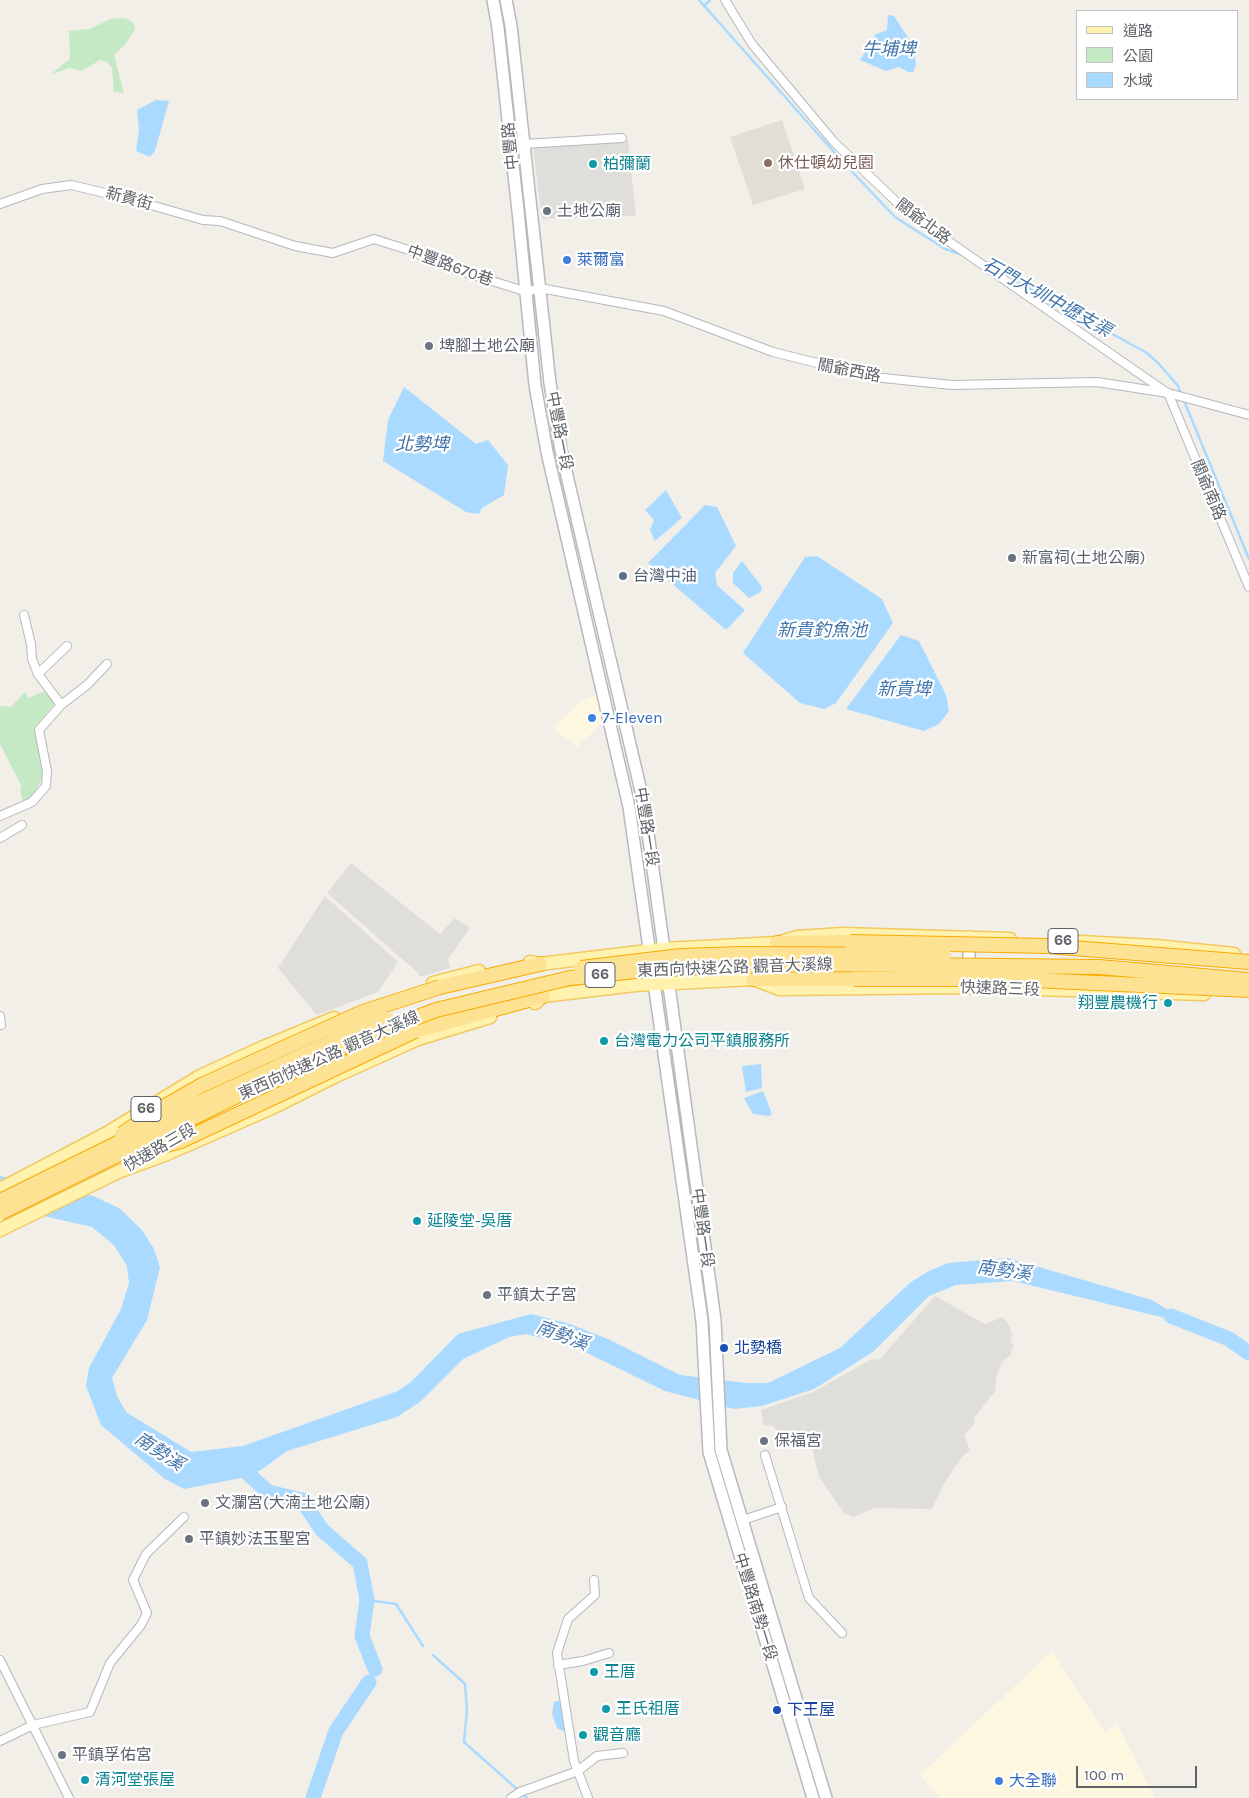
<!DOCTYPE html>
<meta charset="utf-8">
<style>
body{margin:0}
#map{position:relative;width:1249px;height:1798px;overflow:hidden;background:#f1efe8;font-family:Karla,"Noto Sans TC",sans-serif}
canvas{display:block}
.legend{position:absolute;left:1076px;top:10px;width:162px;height:90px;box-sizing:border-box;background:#fff;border:1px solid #bfc1c3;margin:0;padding:6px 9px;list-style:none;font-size:15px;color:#5f6368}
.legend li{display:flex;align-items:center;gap:10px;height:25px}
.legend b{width:25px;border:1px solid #bfc1c3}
.scale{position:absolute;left:1076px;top:1766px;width:121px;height:22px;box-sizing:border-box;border:2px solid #5f6368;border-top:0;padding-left:6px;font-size:15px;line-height:18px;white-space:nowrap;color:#5f6368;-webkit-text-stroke:4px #fff;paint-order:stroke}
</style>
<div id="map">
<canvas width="1249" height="1798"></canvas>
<ul class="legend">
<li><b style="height:6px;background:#fff2af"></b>道路</li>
<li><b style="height:14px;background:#c5e8c5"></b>公園</li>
<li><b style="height:14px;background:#aadaff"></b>水域</li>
</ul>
<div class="scale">100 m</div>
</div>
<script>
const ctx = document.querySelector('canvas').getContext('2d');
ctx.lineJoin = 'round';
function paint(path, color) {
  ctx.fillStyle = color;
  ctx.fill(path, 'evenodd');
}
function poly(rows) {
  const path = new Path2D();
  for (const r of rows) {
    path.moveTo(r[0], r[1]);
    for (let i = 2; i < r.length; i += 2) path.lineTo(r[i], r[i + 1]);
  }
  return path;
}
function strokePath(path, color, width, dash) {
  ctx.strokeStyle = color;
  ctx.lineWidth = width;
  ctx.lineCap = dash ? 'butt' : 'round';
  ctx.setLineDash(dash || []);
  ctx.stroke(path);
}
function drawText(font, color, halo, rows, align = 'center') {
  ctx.font = font + ' Karla,"Noto Sans TC",sans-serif';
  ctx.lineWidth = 4.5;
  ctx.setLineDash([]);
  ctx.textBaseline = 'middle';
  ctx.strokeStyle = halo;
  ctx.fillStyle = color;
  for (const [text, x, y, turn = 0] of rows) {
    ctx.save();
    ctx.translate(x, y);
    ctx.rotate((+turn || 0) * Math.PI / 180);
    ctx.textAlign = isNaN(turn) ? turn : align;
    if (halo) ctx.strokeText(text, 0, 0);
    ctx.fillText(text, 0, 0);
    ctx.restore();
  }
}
paint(poly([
 [599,693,606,719,577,747,553,728,581,701],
 [1052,1651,1105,1733,1117,1724,1155,1798,940,1798,920,1775]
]), '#fef7e0');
paint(poly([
 [628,140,636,216,542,219,533,148],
 [351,863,440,934,455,918,470,928,448,959,450,968,420,977,417,972,327,893],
 [325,896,398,962,378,992,317,1015,278,968],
 [935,1296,985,1324,1003,1317,1010,1327,1012,1336,1010,1342,1014,1345,1010,1356,1002,1362,996,1378,995,1391,974,1418,974,1424,964,1435,970,1450,961,1458,943,1485,932,1509,875,1508,853,1517,844,1513,819,1477,812,1447,807,1447,804,1441,779,1434,773,1426,763,1425,761,1410,813,1392,872,1359,879,1360]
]), '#e0deda');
paint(poly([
 [782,120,805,189,753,205,730,137]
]), '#e1ded6');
paint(poly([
 [121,18,128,19,134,24,135,29,125,45,114,55,124,93,114,92,112,68,107,62,100,60,82,71,69,68,50,75,70,59,69,31,89,29,111,19],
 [44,691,56,702,34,728,43,767,43,777,33,796,23,802,20,789,22,787,0,744,0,706,11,707,25,692,28,698]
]), '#c5e8c5');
paint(poly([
 [888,15,894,16,914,47,916,65,913,72,908,72,899,67,886,71,860,60,876,34,887,30],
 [156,100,169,101,155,151,150,157,136,151,139,130,137,110],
 [404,387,476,444,488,440,508,465,504,495,482,508,479,514,466,512,383,461,388,420],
 [666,490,682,518,655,541,650,530,654,520,645,510],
 [705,505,717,507,736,546,715,573,717,585,745,610,726,630,648,563],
 [817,556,882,599,893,623,836,703,824,709,800,703,743,653,805,557],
 [742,561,762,587,761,592,749,598,733,583,733,573],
 [901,635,919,641,946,695,949,711,939,724,924,731,846,709],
 [761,1064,762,1088,746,1092,742,1066],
 [763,1091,772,1114,769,1116,753,1114,744,1098],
 [0,1176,93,1196,119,1208,142,1230,154,1249,160,1267,147,1320,112,1378,117,1396,126,1412,191,1452,243,1446,398,1391,411,1382,458,1334,531,1314,570,1324,610,1340,680,1375,746,1383,768,1383,840,1348,911,1282,929,1271,948,1263,1008,1258,1152,1300,1190,1324,1013,1281,956,1285,929,1296,873,1352,814,1389,762,1406,734,1409,665,1391,579,1349,554,1341,526,1334,509,1337,463,1359,420,1402,397,1417,287,1451,261,1470,241,1478,184,1489,165,1479,101,1425,86,1386,89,1368,121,1309,129,1283,127,1266,114,1245,92,1227,48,1217,0,1202],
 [561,1700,566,1732,557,1728,552,1714,554,1702]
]), '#aadaff');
strokePath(poly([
 [699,0,841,160,895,217,945,249,963,255],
 [704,6,710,0],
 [982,261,994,265,1041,295,1147,353,1159,364,1178,386,1249,559],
 [367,1600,396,1604,423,1646],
 [433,1655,465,1684,467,1710,464,1742,527,1798]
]), '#aadaff', 2.5);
strokePath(poly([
 [1171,1316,1229,1339,1249,1353],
 [237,1459,243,1469,268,1492,302,1500,322,1530,360,1563,367,1600,362,1636,375,1669],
 [313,1798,336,1731,369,1682]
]), '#aadaff', 15);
const street = poly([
 [725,0,752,44,834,142,908,213,1166,392],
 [524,144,622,138],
 [0,204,42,189,71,185,130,199,203,220,220,221,295,246,333,253,374,239,412,251,445,266,527,292,540,288,664,311,773,352,873,377,952,385,1097,382,1168,393,1249,415],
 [1168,393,1249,587],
 [24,615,31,644,32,659,38,674,61,705],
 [38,674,67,646],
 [0,816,32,802,46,786,47,771,39,730,61,705,87,685,107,664],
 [0,838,22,825],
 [0,1016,1,1025],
 [765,1455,809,1598,842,1633],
 [743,1520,782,1507],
 [0,1660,69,1798],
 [558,1665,583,1661,609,1653],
 [0,1741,33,1725,90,1712,110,1663,141,1625,147,1613,133,1580,146,1554,184,1517],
 [511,1798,520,1792,578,1771,597,1756,623,1753],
 [588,1798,574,1761,557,1653,568,1619,595,1595,594,1580]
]);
const secondary = poly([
 [493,0,498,28,518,211,535,385,547,452,629,807,702,1321,709,1452,813,1798],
 [506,0,511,26,550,383,561,450,644,804,715,1320,721,1450,826,1798],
 [862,972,911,972],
 [968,973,970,937],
 [1037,973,1131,976],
 [421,1021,471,1008],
 [187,1101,222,1083],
 [163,1142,375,1043]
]);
const primary = poly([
 [1080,942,1156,946,1234,954],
 [530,962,540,964,664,949,777,943,797,937,842,934,1010,939],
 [433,983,479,971],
 [535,1003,543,996,635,985,753,979,779,989,967,987,1204,994],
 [0,1189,107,1133,200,1076,261,1048,334,1018],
 [0,1230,118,1172,167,1154,272,1108,334,1077,418,1039,490,1017]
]);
const highway = poly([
 [777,943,850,942],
 [753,979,854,979],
 [440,987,540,964],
 [415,1031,543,996]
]);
strokePath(street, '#b5b8bc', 10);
strokePath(secondary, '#b6babf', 14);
strokePath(primary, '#f2c960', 15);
strokePath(highway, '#f9ab00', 16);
strokePath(street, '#fff', 8);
strokePath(secondary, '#fff', 11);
strokePath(primary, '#fff2af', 12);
strokePath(highway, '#fde293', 14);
const highwayBridge = poly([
 [850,942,1048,946,1249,962],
 [581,968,681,956,741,954,944,955],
 [854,979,1011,979,1249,990],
 [122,1134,148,1116,202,1085,363,1012,440,987],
 [134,1154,181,1141,415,1031],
 [0,1201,209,1098,366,1026,387,1019],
 [0,1213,251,1089,363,1038,436,1010,570,978,664,968,813,964,1099,967,1249,980]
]);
strokePath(highwayBridge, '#f9ab00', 16, []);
strokePath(highwayBridge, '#fde293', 14);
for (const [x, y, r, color] of [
 [768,163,5,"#8d6e63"],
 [593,164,5,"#0f9aa8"],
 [547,211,5,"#6b7280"],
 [567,260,5,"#3f7fe0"],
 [429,346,5,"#6b7280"],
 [1012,558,5,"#6b7280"],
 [623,576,5,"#5c6f8a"],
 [592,718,5,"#3f7fe0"],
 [1168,1003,5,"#0f9aa8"],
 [604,1041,5,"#0f9aa8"],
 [417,1221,5,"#0f9aa8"],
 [487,1295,5,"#6b7280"],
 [724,1348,5,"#1a4fb4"],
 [764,1441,5,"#6b7280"],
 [205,1503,5,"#6b7280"],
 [189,1539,5,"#6b7280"],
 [594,1672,5,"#0f9aa8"],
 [606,1709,5,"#0f9aa8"],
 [777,1710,5,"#1a4fb4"],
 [583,1735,5,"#0f9aa8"],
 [62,1755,5,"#6b7280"],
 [85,1780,5,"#0f9aa8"],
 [999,1781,5,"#3f7fe0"]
]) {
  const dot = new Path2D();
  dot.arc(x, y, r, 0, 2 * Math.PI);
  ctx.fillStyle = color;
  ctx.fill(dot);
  strokePath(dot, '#fff', 2);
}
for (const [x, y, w] of [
 [1063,941,30],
 [600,975,30],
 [146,1109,30]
]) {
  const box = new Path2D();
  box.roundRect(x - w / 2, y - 12.5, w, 25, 4);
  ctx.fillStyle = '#fff';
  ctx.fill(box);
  strokePath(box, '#5f6368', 1);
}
drawText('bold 15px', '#5f6368', null, [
 ["66",1063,941],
 ["66",600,975],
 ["66",146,1109]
]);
drawText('16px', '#5f6368', '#fff', [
 ["中豐路",511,146,-96],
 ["新貴街",129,199,15],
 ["關爺北路",923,222,37],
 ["中豐路670巷",450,266,20],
 ["關爺西路",849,371,11],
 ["中豐路一段",559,431,79],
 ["關爺南路",1208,490,67],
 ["中豐路一段",646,827,81],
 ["東西向快速公路 觀音大溪線",735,968,-2],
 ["快速路三段",1000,989,2],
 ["東西向快速公路 觀音大溪線",329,1056,-24],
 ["快速路三段",160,1148,-30],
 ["中豐路一段",702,1228,82],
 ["中豐路南勢一段",755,1607,73]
]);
drawText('16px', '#785e54', '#fff', [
 ["休仕頓幼兒園",778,163]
], 'left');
drawText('16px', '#0d838f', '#fff', [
 ["柏彌蘭",603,164],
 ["翔豐農機行",1158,1003,"right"],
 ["台灣電力公司平鎮服務所",614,1041],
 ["延陵堂-吳厝",427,1221],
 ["王厝",604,1672],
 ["王氏祖厝",616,1709],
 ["觀音廳",593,1735],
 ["清河堂張屋",95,1780]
], 'left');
drawText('16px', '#5b616d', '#fff', [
 ["土地公廟",557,211],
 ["埤腳土地公廟",439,346],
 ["新富祠(土地公廟)",1022,558],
 ["平鎮太子宮",497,1295],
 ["保福宮",774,1441],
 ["文瀾宮(大湳土地公廟)",215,1503],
 ["平鎮妙法玉聖宮",199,1539],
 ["平鎮孚佑宮",72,1755]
], 'left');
drawText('16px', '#366cbe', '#fff', [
 ["萊爾富",577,260],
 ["7-Eleven",602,718],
 ["大全聯",1009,1781]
], 'left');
drawText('16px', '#4e5e75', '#fff', [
 ["台灣中油",633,576]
], 'left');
drawText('16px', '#164399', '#fff', [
 ["北勢橋",734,1348],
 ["下王屋",787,1710]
], 'left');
drawText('italic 18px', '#4174aa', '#fff', [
 ["牛埔埤",889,50],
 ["石門大圳中壢支渠",1047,298,29],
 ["北勢埤",422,445],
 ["新貴釣魚池",822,631],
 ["新貴埤",904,690],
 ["南勢溪",1004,1271,8],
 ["南勢溪",562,1336,20],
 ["南勢溪",159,1452,33]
]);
</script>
